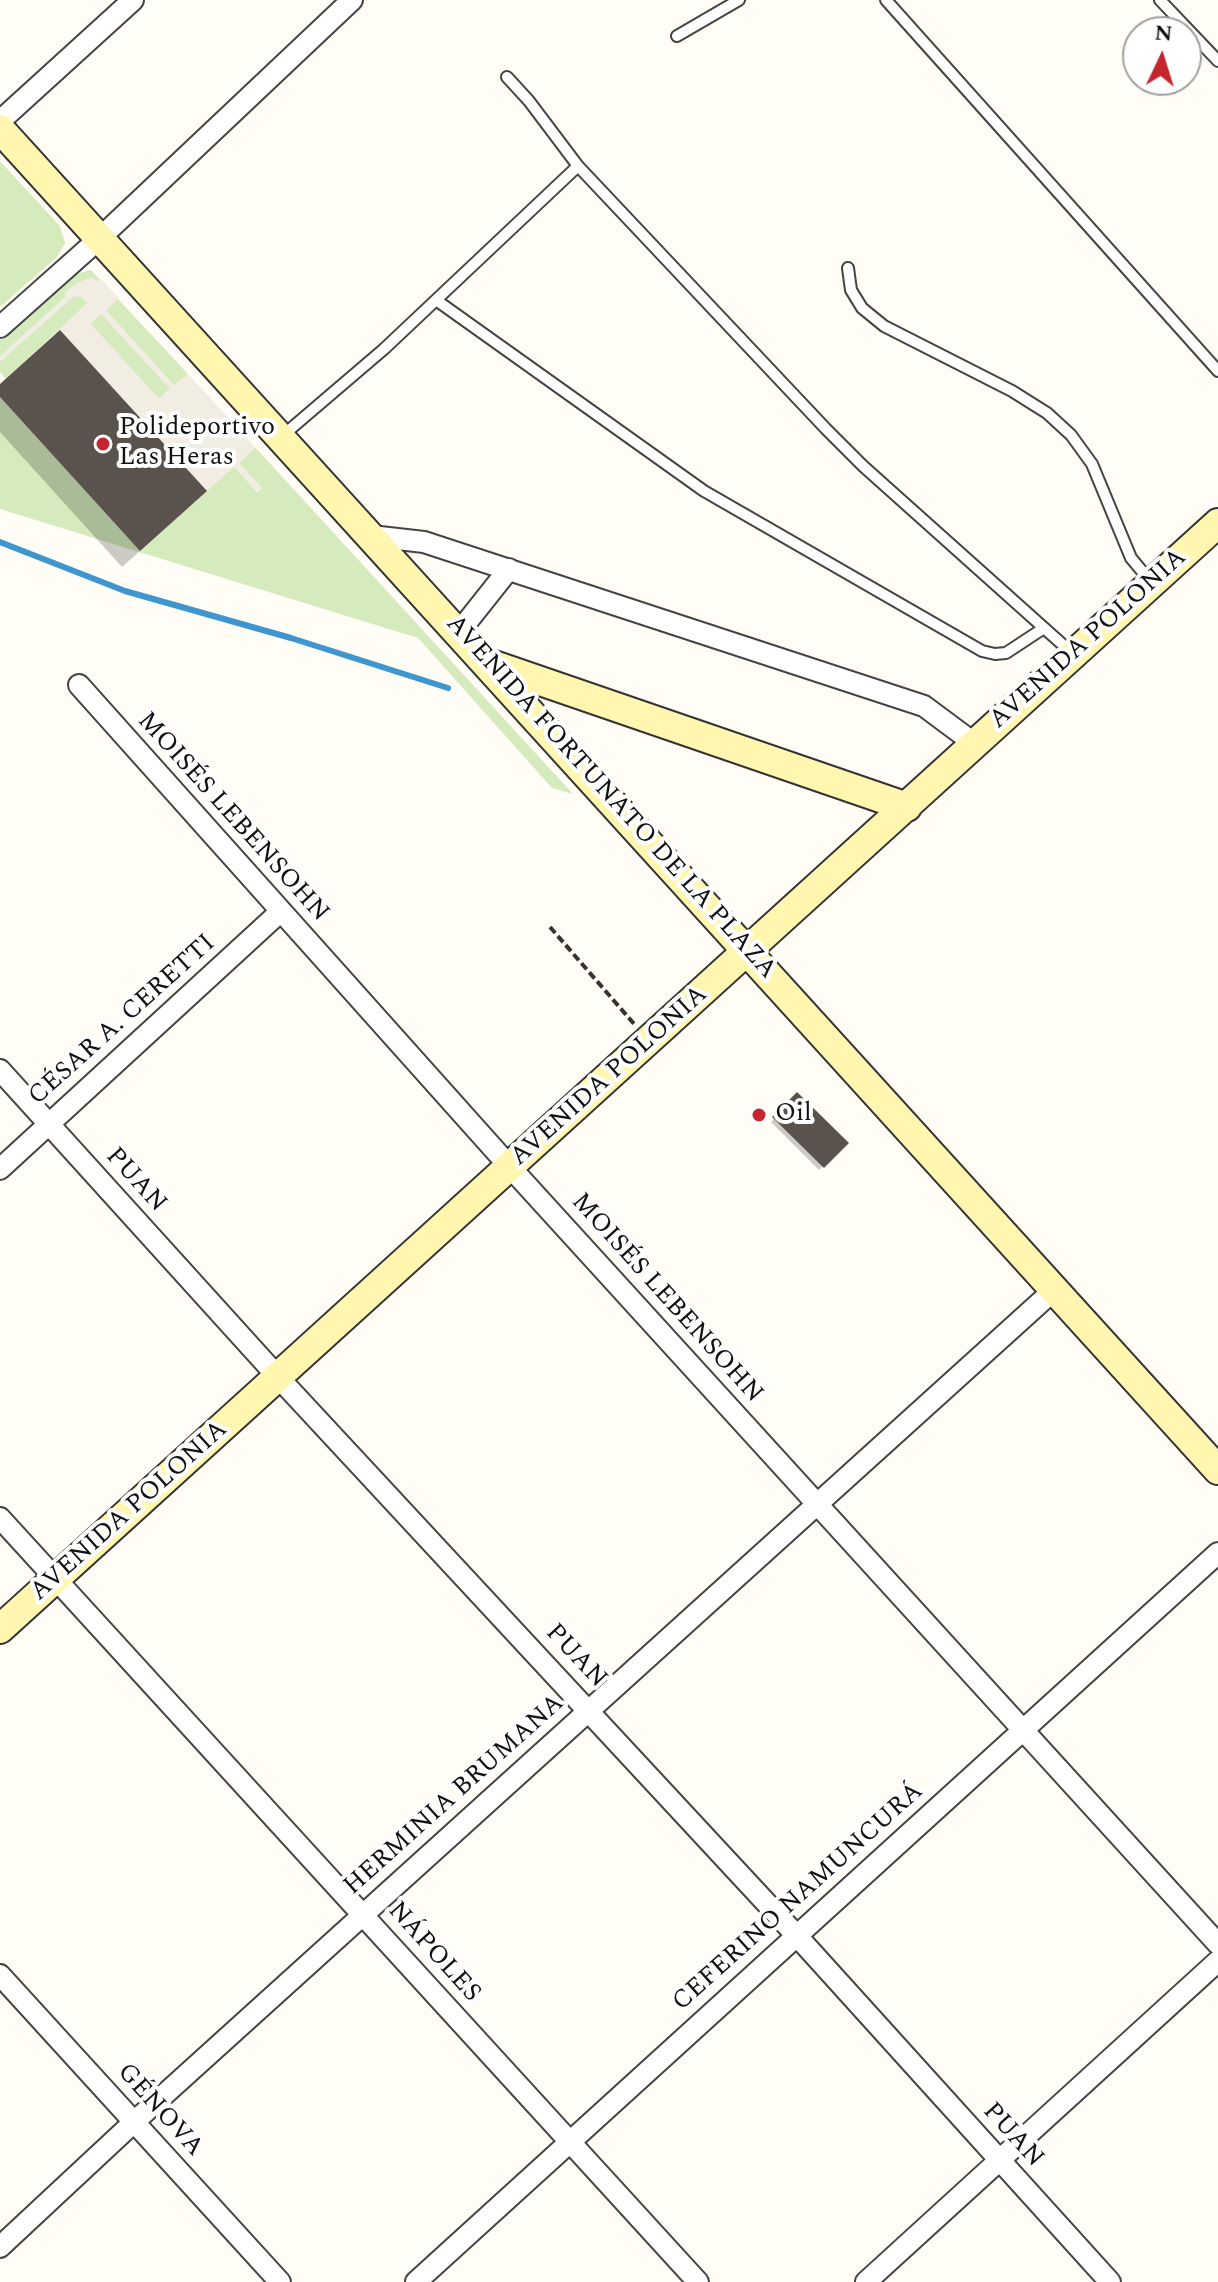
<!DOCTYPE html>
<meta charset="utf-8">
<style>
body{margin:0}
#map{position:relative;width:1218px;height:2282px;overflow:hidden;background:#fffdf5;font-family:Spectral,serif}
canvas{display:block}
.north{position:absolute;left:1122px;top:16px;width:80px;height:80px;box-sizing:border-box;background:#fff;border:2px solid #a0a0a0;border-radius:50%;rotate:4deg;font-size:22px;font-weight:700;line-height:32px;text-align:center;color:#111}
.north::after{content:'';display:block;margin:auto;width:28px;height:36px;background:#c4262e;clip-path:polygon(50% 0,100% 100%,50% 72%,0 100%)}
</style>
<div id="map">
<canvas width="1218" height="2282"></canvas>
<div class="north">N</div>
</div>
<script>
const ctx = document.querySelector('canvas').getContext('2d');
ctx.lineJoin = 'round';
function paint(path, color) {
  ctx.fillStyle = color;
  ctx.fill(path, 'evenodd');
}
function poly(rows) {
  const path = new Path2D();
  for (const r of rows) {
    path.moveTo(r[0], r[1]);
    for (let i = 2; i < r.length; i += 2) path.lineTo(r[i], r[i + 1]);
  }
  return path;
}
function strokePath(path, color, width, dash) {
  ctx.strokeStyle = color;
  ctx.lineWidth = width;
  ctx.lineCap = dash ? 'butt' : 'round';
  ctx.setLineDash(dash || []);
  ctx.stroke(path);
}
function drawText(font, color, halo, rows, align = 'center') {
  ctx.font = font + ' Spectral,serif';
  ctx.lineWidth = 8;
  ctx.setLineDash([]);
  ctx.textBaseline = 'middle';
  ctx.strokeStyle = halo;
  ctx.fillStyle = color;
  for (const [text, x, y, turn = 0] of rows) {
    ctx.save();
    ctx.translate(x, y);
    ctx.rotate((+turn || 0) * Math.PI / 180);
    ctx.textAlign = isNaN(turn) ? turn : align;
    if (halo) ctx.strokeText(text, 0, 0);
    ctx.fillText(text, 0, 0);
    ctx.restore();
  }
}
paint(poly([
 [0,161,60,226,65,243,57,257,0,307],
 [91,270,188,374,159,399,79,312,6,379,0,372,0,340,75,274],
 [0,397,140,551,234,466,257,492,262,489,239,463,255,447,573,794,552,788,418,638,0,509]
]), '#d5ebbd');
paint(poly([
 [90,278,103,281,119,298,106,310,174,385,188,374,255,447,239,463,262,488,258,492,234,467,207,491,60,330,6,379,87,303,80,296,73,297,0,362,0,356,66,296,64,293,76,283],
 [101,314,170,389,159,399,91,324]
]), '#f1ede2');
paint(poly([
 [0,386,188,508,122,567,0,432],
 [797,1095,846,1143,819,1170,771,1122]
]), '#0003');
strokePath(poly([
 [0,542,125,591,291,638,448,688]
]), '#3f96cf', 6);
paint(poly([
 [60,330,207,491,140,551,0,397,0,384],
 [797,1092,849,1143,824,1168,772,1117]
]), '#5a524d');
const lane = poly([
 [886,0,1218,371],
 [1160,0,1218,61],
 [677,36,739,0],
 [507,77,529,101,578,166,826,429,863,466,1072,653],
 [848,268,851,290,862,308,884,326,1012,391,1047,413,1071,435,1092,464,1131,558,1151,582],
 [436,300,704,491,982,651,995,654,1006,653,1044,628],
 [281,437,384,349,578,166]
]);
const street = poly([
 [0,121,133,0],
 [0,327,100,238,352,0],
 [371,536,424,542,924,706,975,744],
 [459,632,509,569],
 [79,685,510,1167,1218,1944],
 [0,1070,278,1377,797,1936,1110,2282],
 [0,1169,280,912],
 [0,1518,698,2282],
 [0,1975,280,2282],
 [0,2247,134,2122,1054,1290],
 [416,2282,1218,1553],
 [866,2282,1218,1961]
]);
const secondary = poly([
 [0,129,1218,1470],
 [488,663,907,807],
 [0,1629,1218,523]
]);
strokePath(lane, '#444', 14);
strokePath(street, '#444', 24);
strokePath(secondary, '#333', 32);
strokePath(poly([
 [550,927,635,1025]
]), '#333', 4, [8, 4]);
strokePath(lane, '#fff', 10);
strokePath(street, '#fff', 20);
strokePath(secondary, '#fff6b0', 28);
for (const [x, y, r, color] of [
 [103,444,8,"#c4262e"],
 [759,1115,8,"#c4262e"]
]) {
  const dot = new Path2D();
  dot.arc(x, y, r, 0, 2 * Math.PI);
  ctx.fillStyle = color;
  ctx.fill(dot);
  strokePath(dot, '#fff', 3);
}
drawText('26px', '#111', '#fff', [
 ["Polideportivo",119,429],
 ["Las Heras",119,459],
 ["Oil",775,1115]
], 'left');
drawText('26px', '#111', '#fff', [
 ["AVENIDA POLONIA",1089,640,-42],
 ["AVENIDA FORTUNATO DE LA PLAZA",610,798,48],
 ["MOISÉS LEBENSOHN",232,818,48],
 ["CÉSAR A. CERETTI",123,1021,-42],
 ["AVENIDA POLONIA",610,1077,-42],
 ["PUAN",135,1181,48],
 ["MOISÉS LEBENSOHN",666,1299,48],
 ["AVENIDA POLONIA",130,1512,-42],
 ["PUAN",575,1657,47],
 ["HERMINIA BRUMANA",455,1796,-42],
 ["CEFERINO NAMUNCURÁ",799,1898,-42],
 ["NÁPOLES",433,1953,48],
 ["GÉNOVA",159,2111,48],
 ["PUAN",1012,2136,48]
]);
</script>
